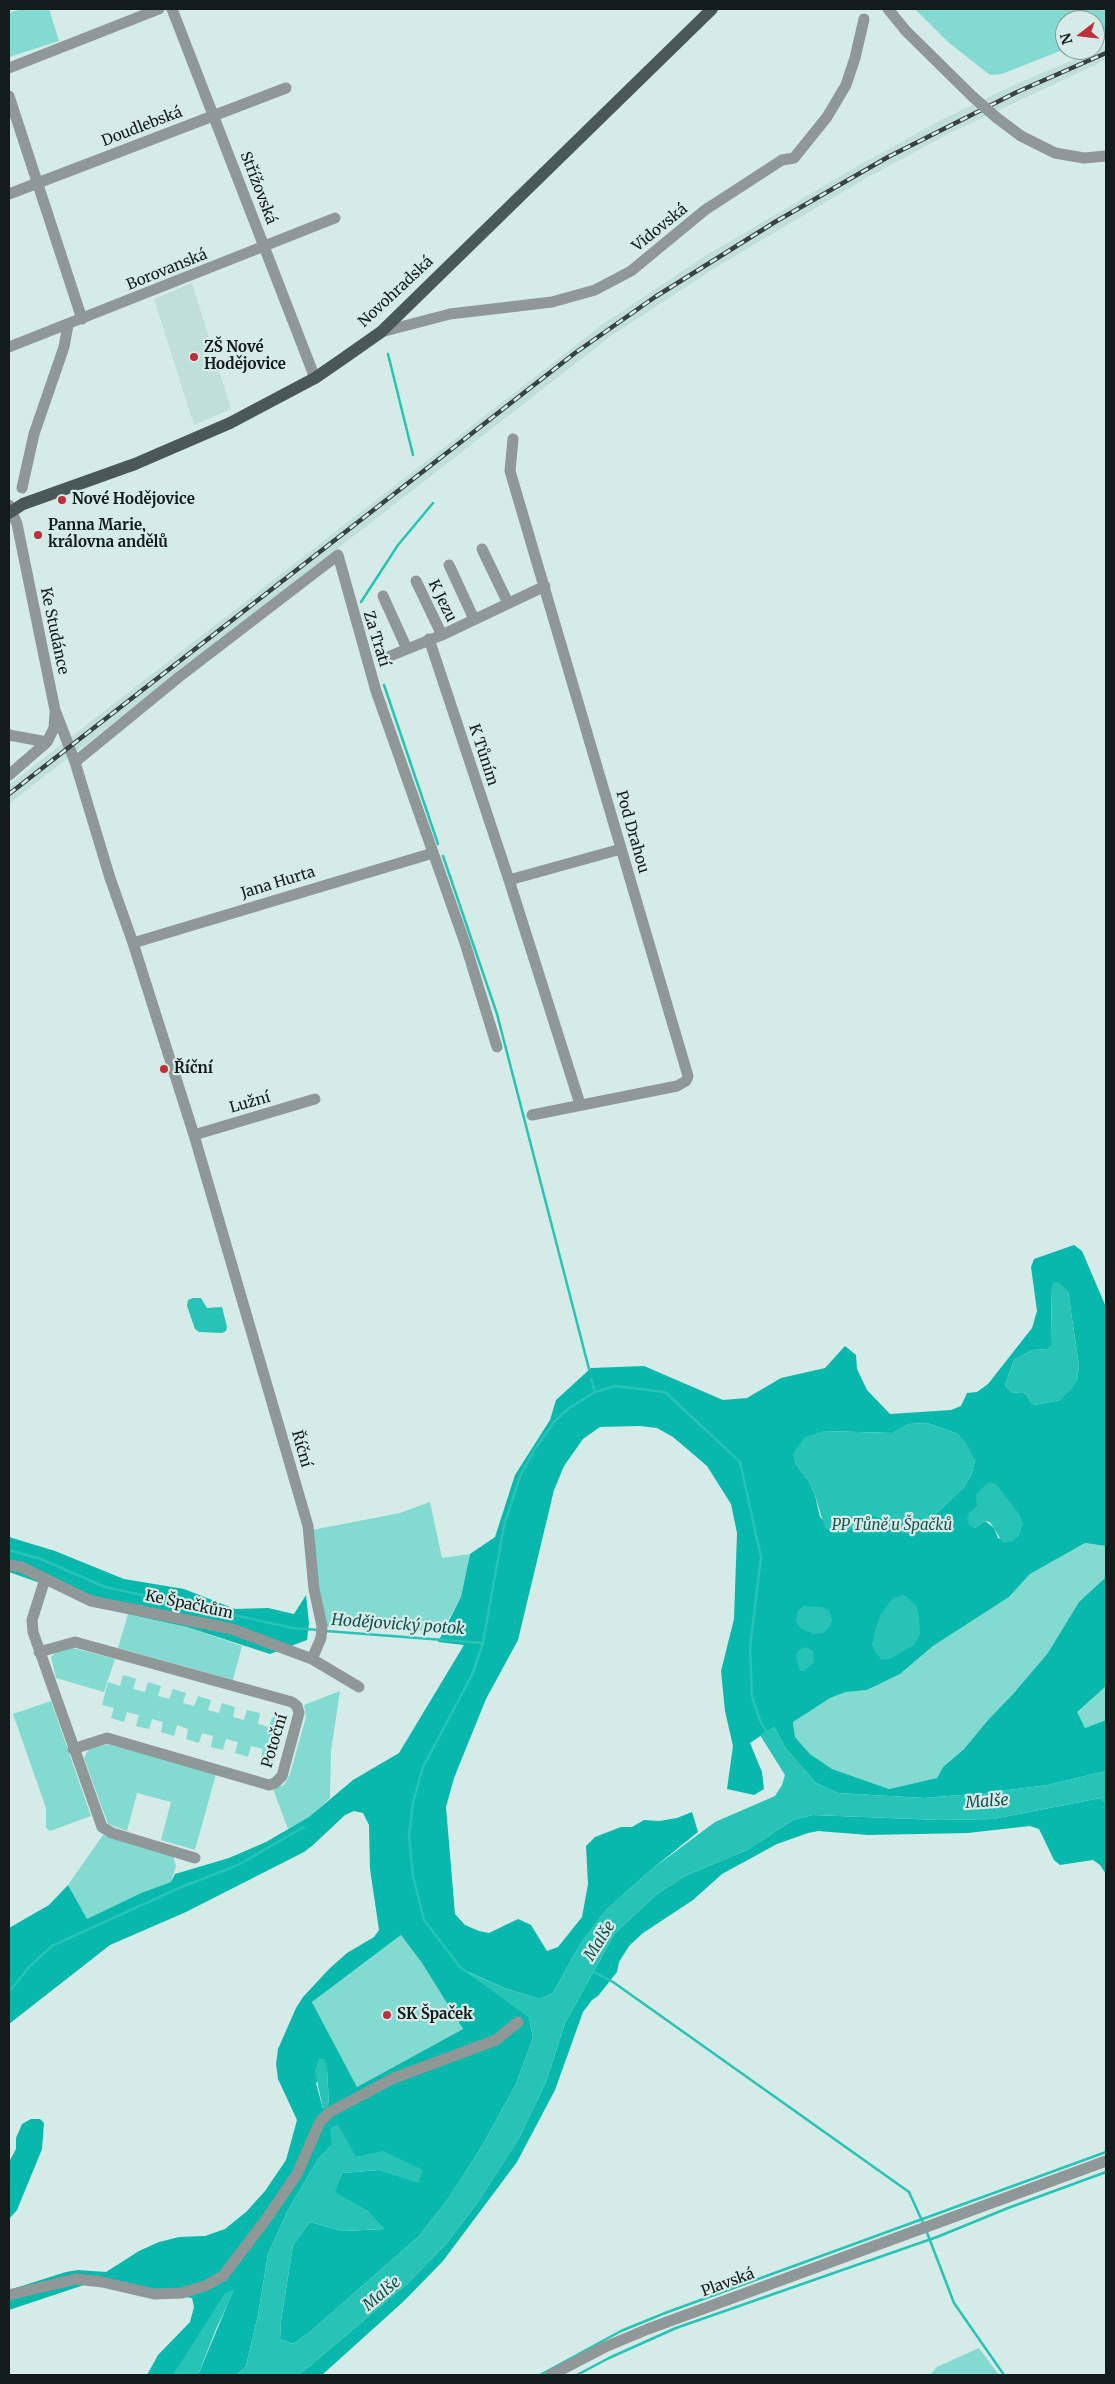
<!DOCTYPE html>
<meta charset="utf-8">
<style>
body{margin:0}
#map{position:relative;width:1115px;height:2384px;overflow:hidden;background:#d5ebe7;font-family:Merriweather,serif}
canvas{display:block}
.frame{position:absolute;inset:0;border:10px solid #141c1b;pointer-events:none}
.north{position:absolute;left:1055px;top:10px;width:50px;height:50px;box-sizing:border-box;background:#d5ebe7;border:1px solid #889895;border-radius:50%;rotate:254deg;font-size:14px;font-weight:700;line-height:20px;text-align:center;color:#141c1b}
.north::after{content:'';display:block;margin:auto;width:18px;height:22px;background:#be2e3c;clip-path:polygon(50% 0,100% 100%,50% 72%,0 100%)}
</style>
<div id="map">
<canvas width="1115" height="2384"></canvas>
<div class="frame"></div>
<div class="north">N</div>
</div>
<script>
const ctx = document.querySelector('canvas').getContext('2d');
ctx.lineJoin = 'round';
function paint(path, color) {
  ctx.fillStyle = color;
  ctx.fill(path, 'evenodd');
}
function poly(rows) {
  const path = new Path2D();
  for (const r of rows) {
    path.moveTo(r[0], r[1]);
    for (let i = 2; i < r.length; i += 2) path.lineTo(r[i], r[i + 1]);
  }
  return path;
}
function strokePath(path, color, width, dash) {
  ctx.strokeStyle = color;
  ctx.lineWidth = width;
  ctx.lineCap = dash ? 'butt' : 'round';
  ctx.setLineDash(dash || []);
  ctx.stroke(path);
}
function drawText(font, color, halo, rows, align = 'center') {
  ctx.font = font + ' Merriweather,serif';
  ctx.lineWidth = 4.5;
  ctx.setLineDash([]);
  ctx.textBaseline = 'middle';
  ctx.strokeStyle = halo;
  ctx.fillStyle = color;
  for (const [text, x, y, turn = 0] of rows) {
    ctx.save();
    ctx.translate(x, y);
    ctx.rotate((+turn || 0) * Math.PI / 180);
    ctx.textAlign = isNaN(turn) ? turn : align;
    if (halo) ctx.strokeText(text, 0, 0);
    ctx.fillText(text, 0, 0);
    ctx.restore();
  }
}
paint(poly([
 [1106,46,1106,60,948,134,863,180,713,269,611,336,9,804,9,785,603,324,705,256,856,167,941,120,1014,85],
 [192,283,231,409,194,425,154,299]
]), '#c0dfda');
paint(poly([
 [22,9,49,9,59,41,9,57,9,13],
 [915,9,1094,9,1106,11,1106,36,1095,40,1095,20,1065,20,1065,49,1002,74,990,75,948,42],
 [430,1502,442,1558,470,1554,461,1597,442,1631,327,1627,317,1583,312,1530,400,1513],
 [1085,1543,1106,1546,1106,1577,1079,1602,1106,1584,1106,1720,1085,1728,1081,1721,1014,1693,988,1720,964,1749,943,1767,937,1778,889,1789,832,1769,810,1754,795,1737,793,1722,810,1709,830,1698,846,1692,867,1690,900,1674,933,1646,1009,1597,1030,1574],
 [128,1614,187,1627,242,1646,233,1680,118,1648],
 [73,1648,115,1659,104,1692,56,1678,51,1657,55,1653],
 [123,1675,136,1679,133,1689,145,1692,148,1682,161,1686,158,1696,169,1699,173,1689,186,1693,183,1703,194,1706,198,1696,211,1700,208,1710,219,1713,222,1703,235,1707,233,1717,244,1720,247,1710,260,1713,258,1724,269,1727,272,1717,285,1720,273,1764,260,1760,263,1749,251,1746,248,1757,235,1753,238,1742,226,1739,223,1750,211,1747,213,1736,202,1733,199,1743,186,1739,188,1729,177,1725,174,1736,161,1732,163,1722,152,1719,149,1729,136,1726,139,1715,127,1712,124,1722,111,1718,114,1708,102,1705,108,1682,120,1686],
 [340,1691,331,1751,330,1798,310,1817,288,1829,273,1789,284,1785,290,1774,306,1717,304,1705],
 [51,1701,91,1816,50,1831,46,1828,46,1808,13,1714],
 [108,1744,216,1774,195,1850,161,1840,171,1802,137,1793,127,1831,108,1824,84,1758,89,1749],
 [103,1835,173,1856,176,1866,171,1882,141,1893,87,1919,68,1885],
 [401,1935,422,1963,463,2029,357,2087,312,2002],
 [979,2348,999,2375,930,2375,937,2367]
]), '#82dad0');
paint(poly([
 [1074,1245,1082,1251,1106,1307,1106,1546,1085,1543,1030,1574,1009,1597,933,1646,900,1674,867,1690,846,1692,830,1698,793,1722,795,1737,810,1754,832,1769,889,1789,937,1778,943,1767,964,1749,988,1720,1014,1693,1048,1653,1079,1602,1106,1577,1106,1686,1077,1712,1085,1728,1106,1720,1106,1771,1048,1785,985,1793,924,1798,838,1793,816,1783,786,1749,774,1727,750,1743,762,1772,764,1789,754,1795,727,1789,733,1746,725,1711,721,1671,734,1619,737,1533,731,1504,707,1466,673,1437,657,1428,640,1426,600,1427,583,1439,564,1466,554,1490,518,1640,486,1699,454,1778,446,1807,455,1914,465,1925,479,1931,489,1933,518,1919,531,1925,547,1951,558,1947,582,1917,588,1884,586,1846,595,1837,621,1827,632,1827,644,1820,659,1821,677,1818,692,1812,698,1832,652,1869,606,1910,579,1946,553,1993,540,1999,504,1988,466,1971,529,2017,533,2038,516,2084,482,2146,448,2199,419,2236,310,2332,293,2344,280,2339,281,2321,293,2245,310,2222,343,2231,384,2229,367,2211,334,2192,342,2173,379,2170,418,2182,383,2152,356,2157,332,2145,318,2159,287,2212,268,2254,258,2315,246,2366,237,2375,198,2375,234,2289,173,2375,147,2375,158,2355,190,2322,194,2307,192,2298,98,2284,84,2285,9,2310,9,2290,66,2272,78,2270,106,2272,139,2251,159,2242,179,2237,205,2236,225,2229,246,2212,265,2191,286,2160,297,2120,278,2079,276,2064,278,2049,296,2008,303,1997,329,1969,347,1953,374,1937,379,1930,370,1869,369,1825,363,1813,354,1811,345,1815,312,1846,304,1852,186,1912,110,1945,9,2024,9,1928,49,1905,68,1885,87,1919,141,1893,171,1882,175,1874,229,1858,266,1842,309,1817,353,1780,399,1753,464,1645,438,1642,461,1597,470,1554,495,1537,515,1475,550,1420,556,1400,591,1368,644,1366,723,1400,747,1398,781,1378,825,1368,845,1346,856,1355,857,1369,867,1390,890,1414,951,1410,961,1406,967,1393,977,1392,988,1384,1032,1328,1037,1311,1031,1267,1034,1259],
 [1051,1290,1068,1291,1079,1366,1077,1380,1060,1400,1035,1405,1030,1402,1027,1395,1022,1392,1012,1393,1005,1385,1014,1360,1032,1350,1048,1349,1052,1346],
 [927,1423,958,1434,975,1461,971,1475,964,1487,941,1509,908,1533,894,1521,873,1515,858,1519,854,1527,837,1533,820,1517,815,1495,809,1481,795,1463,824,1431,893,1433,909,1424],
 [977,1507,1012,1541,998,1538,994,1528,985,1521,975,1528,969,1514],
 [401,1935,422,1963,463,2029,357,2087,312,2002],
 [327,2070,329,2104,323,2109,316,2083],
 [9,1537,55,1551,124,1579,184,1589,235,1609,268,1608,294,1614,306,1595,309,1623,307,1640,270,1654,187,1627,128,1614,9,1572],
 [1106,1797,1106,1874,1100,1865,1093,1860,1060,1865,1054,1860,1039,1829,1030,1826,968,1833,868,1835,818,1831,808,1833,777,1844,722,1874,693,1900,643,1933,629,1946,619,1962,617,1972,598,1996,592,2000,583,2012,555,2090,517,2162,443,2261,404,2301,322,2375,299,2375,407,2284,446,2244,478,2202,519,2138,546,2082,565,2023,615,1933,658,1893,687,1875,747,1850,793,1820,813,1815,940,1820,993,1819],
 [31,2119,40,2119,44,2123,42,2149,17,2210,9,2219,9,2162,16,2149,16,2138,22,2124]
]), '#08b8ac');
paint(poly([
 [1058,1282,1068,1291,1079,1366,1077,1380,1071,1390,1060,1400,1035,1405,1030,1402,1027,1395,1022,1392,1012,1393,1005,1385,1014,1360,1032,1350,1048,1349,1052,1346,1051,1290,1053,1283],
 [193,1298,201,1298,207,1308,222,1307,227,1327,226,1331,222,1333,199,1332,195,1329,187,1306,188,1300],
 [927,1423,958,1434,967,1444,975,1461,971,1475,964,1487,941,1509,908,1533,899,1532,894,1521,873,1515,858,1519,850,1530,837,1533,825,1528,815,1495,809,1481,795,1463,793,1454,805,1437,824,1431,893,1433,909,1424],
 [989,1482,996,1484,1019,1514,1023,1523,1019,1536,1012,1541,1003,1543,990,1522,985,1521,975,1528,969,1525,967,1519,969,1514,977,1507,976,1496,979,1491],
 [904,1595,916,1605,919,1616,920,1634,914,1645,890,1659,881,1659,875,1652,872,1645,876,1627,881,1614,893,1598],
 [804,1606,822,1607,829,1610,832,1620,829,1628,823,1633,813,1634,800,1628,796,1621,798,1610],
 [806,1647,813,1651,814,1662,805,1671,800,1671,796,1656,799,1650],
 [774,1727,786,1749,816,1783,838,1793,924,1798,985,1793,1048,1785,1106,1771,1106,1797,993,1819,940,1820,813,1815,793,1820,747,1850,687,1875,658,1893,615,1933,565,2023,546,2082,519,2138,478,2202,446,2244,407,2284,299,2375,237,2375,246,2366,258,2315,268,2254,287,2212,318,2159,332,2145,330,2128,338,2124,356,2157,383,2151,423,2170,418,2183,379,2170,342,2173,335,2192,367,2211,384,2229,343,2231,310,2222,293,2245,281,2321,280,2339,293,2344,310,2332,419,2236,448,2199,482,2146,516,2084,533,2038,529,2017,463,1970,504,1988,540,1999,553,1993,579,1946,606,1910,652,1869,715,1822,775,1796,782,1785,785,1775,760,1735],
 [319,2058,325,2060,327,2070,329,2104,328,2106,323,2109,315,2071],
 [235,2289,216,2329,198,2375,173,2375,225,2293]
]), '#27c3b6');
strokePath(poly([
 [388,354,413,455],
 [361,602,398,545,433,503],
 [384,685,438,844],
 [443,856,497,1014,589,1369],
 [591,1379,595,1392],
 [9,1550,41,1559,105,1587,293,1628,318,1630],
 [326,1631,483,1643,472,1675,423,1767,413,1802,409,1836,413,1876,424,1920,460,1967,465,1971],
 [483,1642,504,1526,520,1476,536,1447,555,1421,569,1408,595,1392,615,1386,665,1392,740,1462,761,1557,750,1648,752,1696,760,1721,769,1735],
 [1101,1797,1106,1803],
 [591,1970,613,1982,909,2192,924,2225],
 [9,1992,30,1966,52,1946,179,1888,238,1865,304,1827],
 [926,2230,954,2303,1004,2375],
 [540,2375,621,2331,665,2313,1106,2152],
 [577,2375,609,2358,676,2328,937,2237,1008,2208,1106,2172]
]), '#27c3b6', 2.5);
strokePath(poly([
 [172,9,315,378],
 [888,9,906,31,973,97],
 [9,68,159,9],
 [9,96,82,319],
 [997,118,1021,136,1055,153,1084,158,1106,156],
 [9,194,286,88],
 [381,332,450,314,552,302,595,290,631,271,705,210,782,160,794,158,827,117,846,85,855,58,864,19],
 [9,347,335,218],
 [513,439,510,471,688,1076,686,1081,677,1086,532,1115],
 [22,488,34,434,64,347,68,325],
 [9,505,17,524,55,710,75,762,110,878,133,943,194,1135,308,1526,314,1589,322,1626,321,1638,312,1659],
 [482,549,508,603],
 [449,565,474,619],
 [416,581,442,635],
 [383,596,407,649],
 [429,639,509,880,580,1104],
 [390,656,442,635,545,586],
 [9,735,47,742],
 [75,762,179,677,338,555,376,691,465,943,497,1047],
 [9,775,47,742,54,728,55,713],
 [509,880,621,849],
 [133,943,433,853],
 [194,1135,315,1099],
 [9,1565,21,1567,91,1601,232,1629,312,1659,359,1687],
 [45,1579,32,1620,33,1632,102,1827,112,1833,195,1858],
 [39,1652,75,1642,292,1702,297,1706,299,1713,282,1776,275,1783,269,1785,107,1738,73,1749],
 [9,2295,76,2279,102,2282,154,2294,182,2293,205,2286,223,2276,267,2218,297,2174,320,2122,330,2112,394,2078,496,2040,518,2022],
 [551,2375,605,2347,648,2329,1106,2161]
]), '#8f9897', 11);
strokePath(poly([
 [9,513,23,504,135,464,230,423,315,378,344,358,381,332,712,9]
]), '#4a5957', 12);
const rail = poly([
 [9,794,575,353,655,297,775,222,888,157,1017,92,1106,53]
]);
strokePath(rail, '#384341', 4.5);
strokePath(rail, '#d5ebe7', 2.5, [8]);
strokePath(poly([
 [973,97,997,118]
]), '#8f9897', 11);
for (const [x, y, r, color] of [
 [194,357,5,"#be2e3c"],
 [62,500,5,"#be2e3c"],
 [38,535,5,"#be2e3c"],
 [164,1069,5,"#be2e3c"],
 [387,2015,5,"#be2e3c"]
]) {
  const dot = new Path2D();
  dot.arc(x, y, r, 0, 2 * Math.PI);
  ctx.fillStyle = color;
  ctx.fill(dot);
  strokePath(dot, '#d5ebe7', 2);
}
drawText('15px', '#141c1b', '#d5ebe7', [
 ["Doudlebská",142,127,-21],
 ["Střížovská",258,188,69],
 ["Vidovská",660,228,-39],
 ["Borovanská",167,270,-22],
 ["Novohradská",396,292,-43],
 ["K Jezu",442,601,64],
 ["Ke Studánce",54,631,78],
 ["Za Tratí",376,639,73],
 ["K Tůním",483,755,72],
 ["Pod Drahou",632,832,74],
 ["Jana Hurta",278,883,-17],
 ["Lužní",250,1103,-16],
 ["Říční",301,1449,74],
 ["Ke Špačkům",189,1605,12],
 ["Potoční",275,1741,-73],
 ["Plavská",728,2283,-20]
]);
drawText('bold 15px', '#141c1b', '#d5ebe7', [
 ["ZŠ Nové",204,348],
 ["Hodějovice",204,365],
 ["Nové Hodějovice",72,500],
 ["Panna Marie,",48,526],
 ["královna andělů",48,543],
 ["Říční",174,1069],
 ["SK Špaček",397,2015]
], 'left');
drawText('italic 15px', '#1a5650', '#d5ebe7', [
 ["PP Tůně u Špačků",892,1526]
]);
drawText('italic 16px', '#14514c', '#d5ebe7', [
 ["Hodějovický potok",398,1625,4],
 ["Malše",987,1802,-4],
 ["Malše",600,1941,-58],
 ["Malše",382,2294,-40]
]);
</script>
